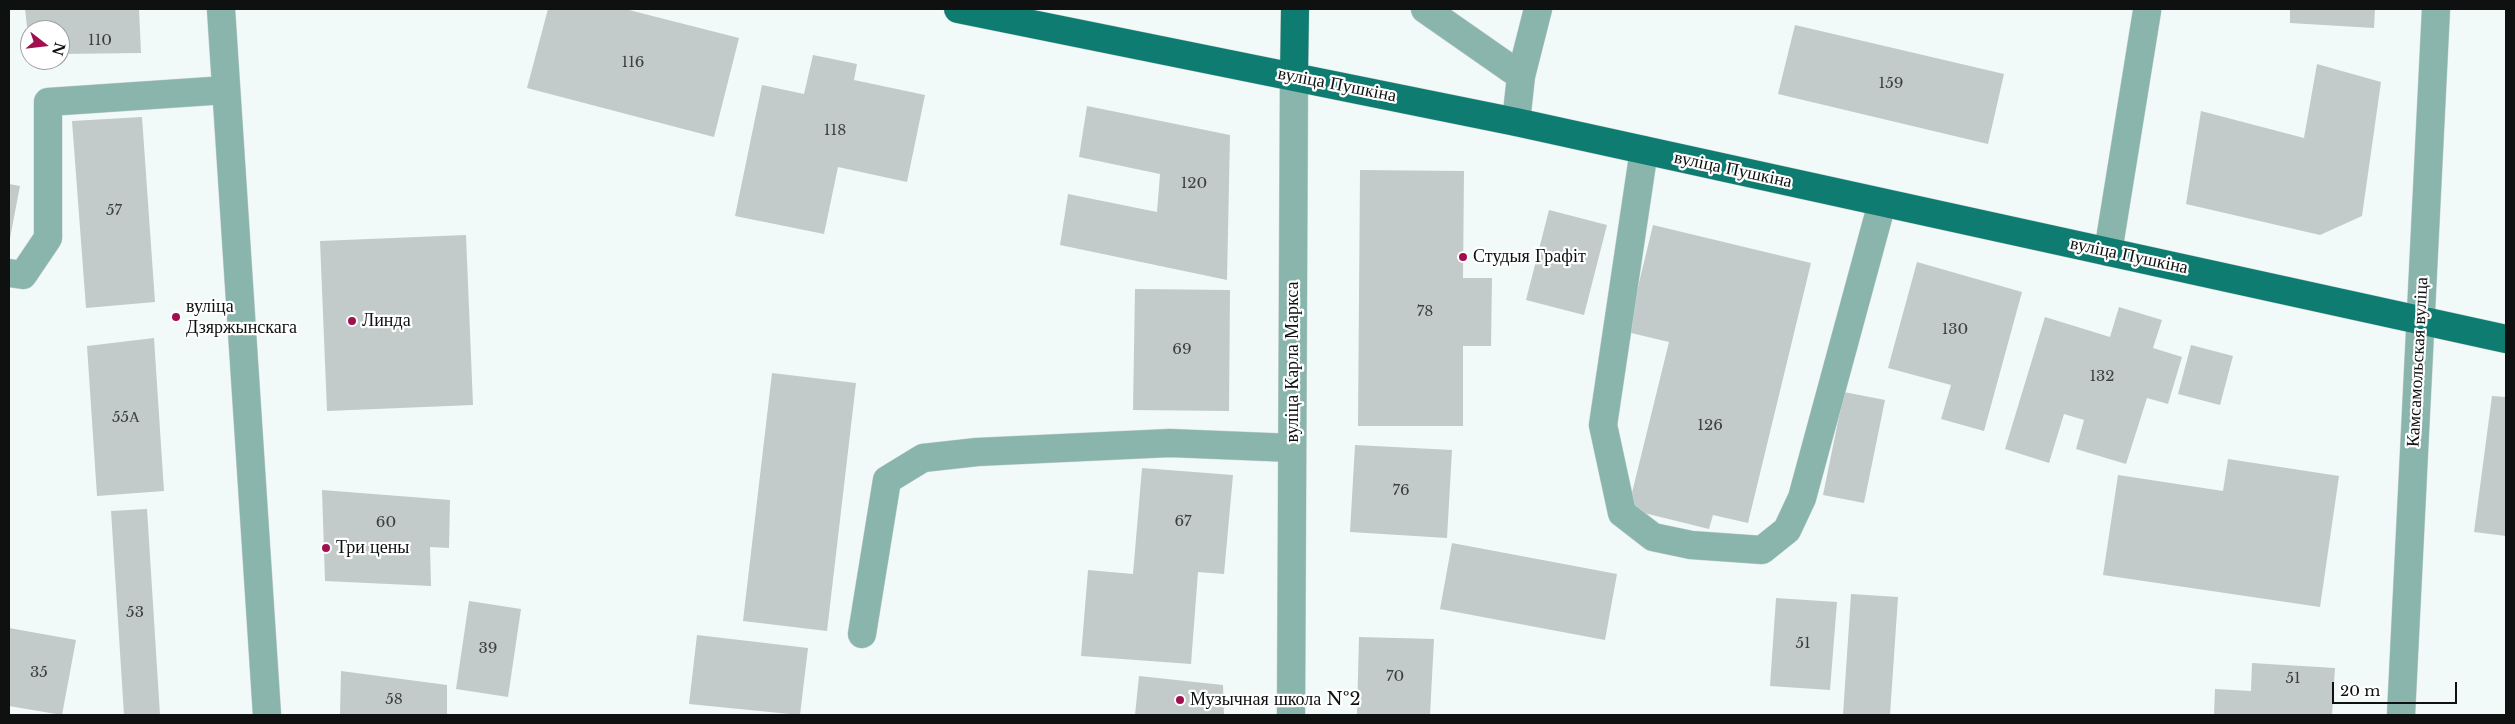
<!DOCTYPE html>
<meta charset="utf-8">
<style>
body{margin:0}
#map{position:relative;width:2515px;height:724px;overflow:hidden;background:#f1faf8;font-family:"Libre Baskerville",serif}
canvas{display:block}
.frame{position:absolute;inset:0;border:10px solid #0e1110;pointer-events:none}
.north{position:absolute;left:20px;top:20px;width:50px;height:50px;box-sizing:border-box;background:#fff;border:1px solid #9fa09f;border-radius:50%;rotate:106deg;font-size:14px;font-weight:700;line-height:20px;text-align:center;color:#0e1110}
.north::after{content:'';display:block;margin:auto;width:18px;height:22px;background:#a20f50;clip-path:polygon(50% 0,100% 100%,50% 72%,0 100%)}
.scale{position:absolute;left:2332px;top:682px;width:125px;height:22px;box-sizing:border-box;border:2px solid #0e1110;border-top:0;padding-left:6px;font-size:15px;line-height:18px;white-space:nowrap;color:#0e1110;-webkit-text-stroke:4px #fff;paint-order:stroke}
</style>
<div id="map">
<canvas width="2515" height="724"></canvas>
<div class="frame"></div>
<div class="north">N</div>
<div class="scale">20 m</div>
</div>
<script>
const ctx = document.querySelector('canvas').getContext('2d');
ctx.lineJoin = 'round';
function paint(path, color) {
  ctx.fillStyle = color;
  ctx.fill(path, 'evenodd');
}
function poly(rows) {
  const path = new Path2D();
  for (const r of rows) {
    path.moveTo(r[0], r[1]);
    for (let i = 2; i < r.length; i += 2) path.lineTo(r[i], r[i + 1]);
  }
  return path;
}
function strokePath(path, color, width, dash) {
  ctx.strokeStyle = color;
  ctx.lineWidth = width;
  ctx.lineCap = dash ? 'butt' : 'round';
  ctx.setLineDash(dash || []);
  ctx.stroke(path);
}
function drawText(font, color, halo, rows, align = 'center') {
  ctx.font = font + ' "Libre Baskerville",serif';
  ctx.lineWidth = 4.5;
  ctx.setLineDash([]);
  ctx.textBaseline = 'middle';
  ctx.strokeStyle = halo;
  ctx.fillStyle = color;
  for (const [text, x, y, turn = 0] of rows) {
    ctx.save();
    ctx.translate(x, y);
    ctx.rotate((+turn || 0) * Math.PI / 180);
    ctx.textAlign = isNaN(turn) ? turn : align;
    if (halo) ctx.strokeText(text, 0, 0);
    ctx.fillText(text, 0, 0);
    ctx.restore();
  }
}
paint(poly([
 [25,9,139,9,141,53,60,54,60,30,30,30,29,44],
 [548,9,625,9,739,38,714,137,527,88],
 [2290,9,2375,9,2374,28,2290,23],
 [1795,25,2004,74,1988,144,1778,94],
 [813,55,857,64,854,80,925,95,907,182,838,167,824,234,735,216,762,85,804,94],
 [2317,64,2381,82,2362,216,2320,235,2186,204,2201,111,2304,138],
 [1087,106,1230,135,1227,280,1060,245,1068,194,1157,212,1160,174,1079,157],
 [142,117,155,302,86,308,72,121],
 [1360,170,1464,171,1463,278,1492,278,1491,346,1463,346,1463,426,1358,426],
 [9,184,20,186,10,238,9,238],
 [1549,210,1607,225,1584,315,1526,300],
 [1653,225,1811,263,1748,523,1713,515,1709,529,1628,509,1669,342,1627,332],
 [466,235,473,405,327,411,320,241],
 [1917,262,2022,292,1984,431,1941,419,1951,385,1888,368],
 [1135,289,1230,290,1229,411,1133,410],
 [2119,307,2162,320,2153,348,2182,357,2168,404,2147,398,2126,464,2076,449,2084,420,2064,414,2049,463,2005,449,2045,317,2110,337],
 [154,338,164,491,97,496,87,346],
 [2191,345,2233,356,2220,405,2178,394],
 [772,373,856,383,827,631,743,621],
 [1844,392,1885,400,1864,503,1823,495],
 [2492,396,2506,397,2506,536,2474,532],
 [1355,445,1452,450,1447,538,1350,532],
 [2228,459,2339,476,2320,607,2103,575,2118,475,2223,491],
 [1142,468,1233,475,1224,574,1198,572,1191,664,1081,656,1088,570,1133,574],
 [322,490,450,500,449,548,430,547,431,586,325,581],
 [147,509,160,715,124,715,111,511],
 [1452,543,1617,574,1605,640,1440,609],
 [1851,594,1898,597,1890,715,1843,715],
 [1776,598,1837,602,1830,690,1770,686],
 [469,601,521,609,508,697,456,689],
 [9,628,76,640,62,715,9,706],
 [697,635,808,648,800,715,689,704],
 [1359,637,1434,639,1430,715,1357,715],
 [2252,663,2335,668,2332,715,2214,715,2215,689,2251,691],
 [341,671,447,685,447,715,340,715],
 [1139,676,1223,685,1224,715,1135,715]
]), '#c2cbc9');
const minor = poly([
 [221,9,267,715],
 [1425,9,1521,76],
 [1516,122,1521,76,1538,9],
 [1644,150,1603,425,1622,513,1653,537,1691,545,1762,550,1787,530,1802,498,1882,203],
 [2108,252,2147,11],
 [9,273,23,275,48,238,48,102,226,90],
 [862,634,887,480,923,458,977,452,1170,443,1292,448],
 [1291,715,1294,76],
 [2401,715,2436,9]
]);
const major = poly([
 [958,9,1516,122,2506,339],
 [1294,76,1295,9]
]);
strokePath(minor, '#cdd5d3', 29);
strokePath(major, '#cdd5d3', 29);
strokePath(minor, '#89b5ad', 28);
strokePath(major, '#0e7c70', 28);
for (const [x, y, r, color] of [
 [1463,257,5,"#a20f50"],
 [176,317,5,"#a20f50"],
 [352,321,5,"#a20f50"],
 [326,548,5,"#a20f50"],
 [1180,700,5,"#a20f50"]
]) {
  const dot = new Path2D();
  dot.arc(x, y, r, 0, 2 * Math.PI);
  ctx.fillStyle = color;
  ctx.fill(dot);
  strokePath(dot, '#fff', 2);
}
drawText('15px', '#3b403e', null, [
 ["110",100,41],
 ["116",633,63],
 ["159",1891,84],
 ["118",835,131],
 ["120",1194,184],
 ["57",114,211],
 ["78",1425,312],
 ["130",1955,330],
 ["69",1182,350],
 ["132",2102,377],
 ["55А",126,418],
 ["126",1710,426],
 ["76",1401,491],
 ["67",1183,522],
 ["60",386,523],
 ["53",135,613],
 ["51",1803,644],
 ["39",488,649],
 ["35",39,673],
 ["70",1395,677],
 ["51",2293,679],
 ["58",394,700]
]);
drawText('18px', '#0e1110', '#fff', [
 ["вуліца Пушкіна",1337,85,11],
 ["вуліца Пушкіна",1733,170,12],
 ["вуліца Пушкіна",2129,256,12],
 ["вуліца Карла Маркса",1293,362,-90],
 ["Камсамольская вуліца",2418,362,-87]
]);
drawText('18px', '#0e1110', '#fff', [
 ["Студыя Графіт",1473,257],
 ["вуліца",186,307],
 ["Дзяржынскага",186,328],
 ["Линда",362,321],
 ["Три цены",336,548],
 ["Музычная школа №2",1190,700]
], 'left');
</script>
